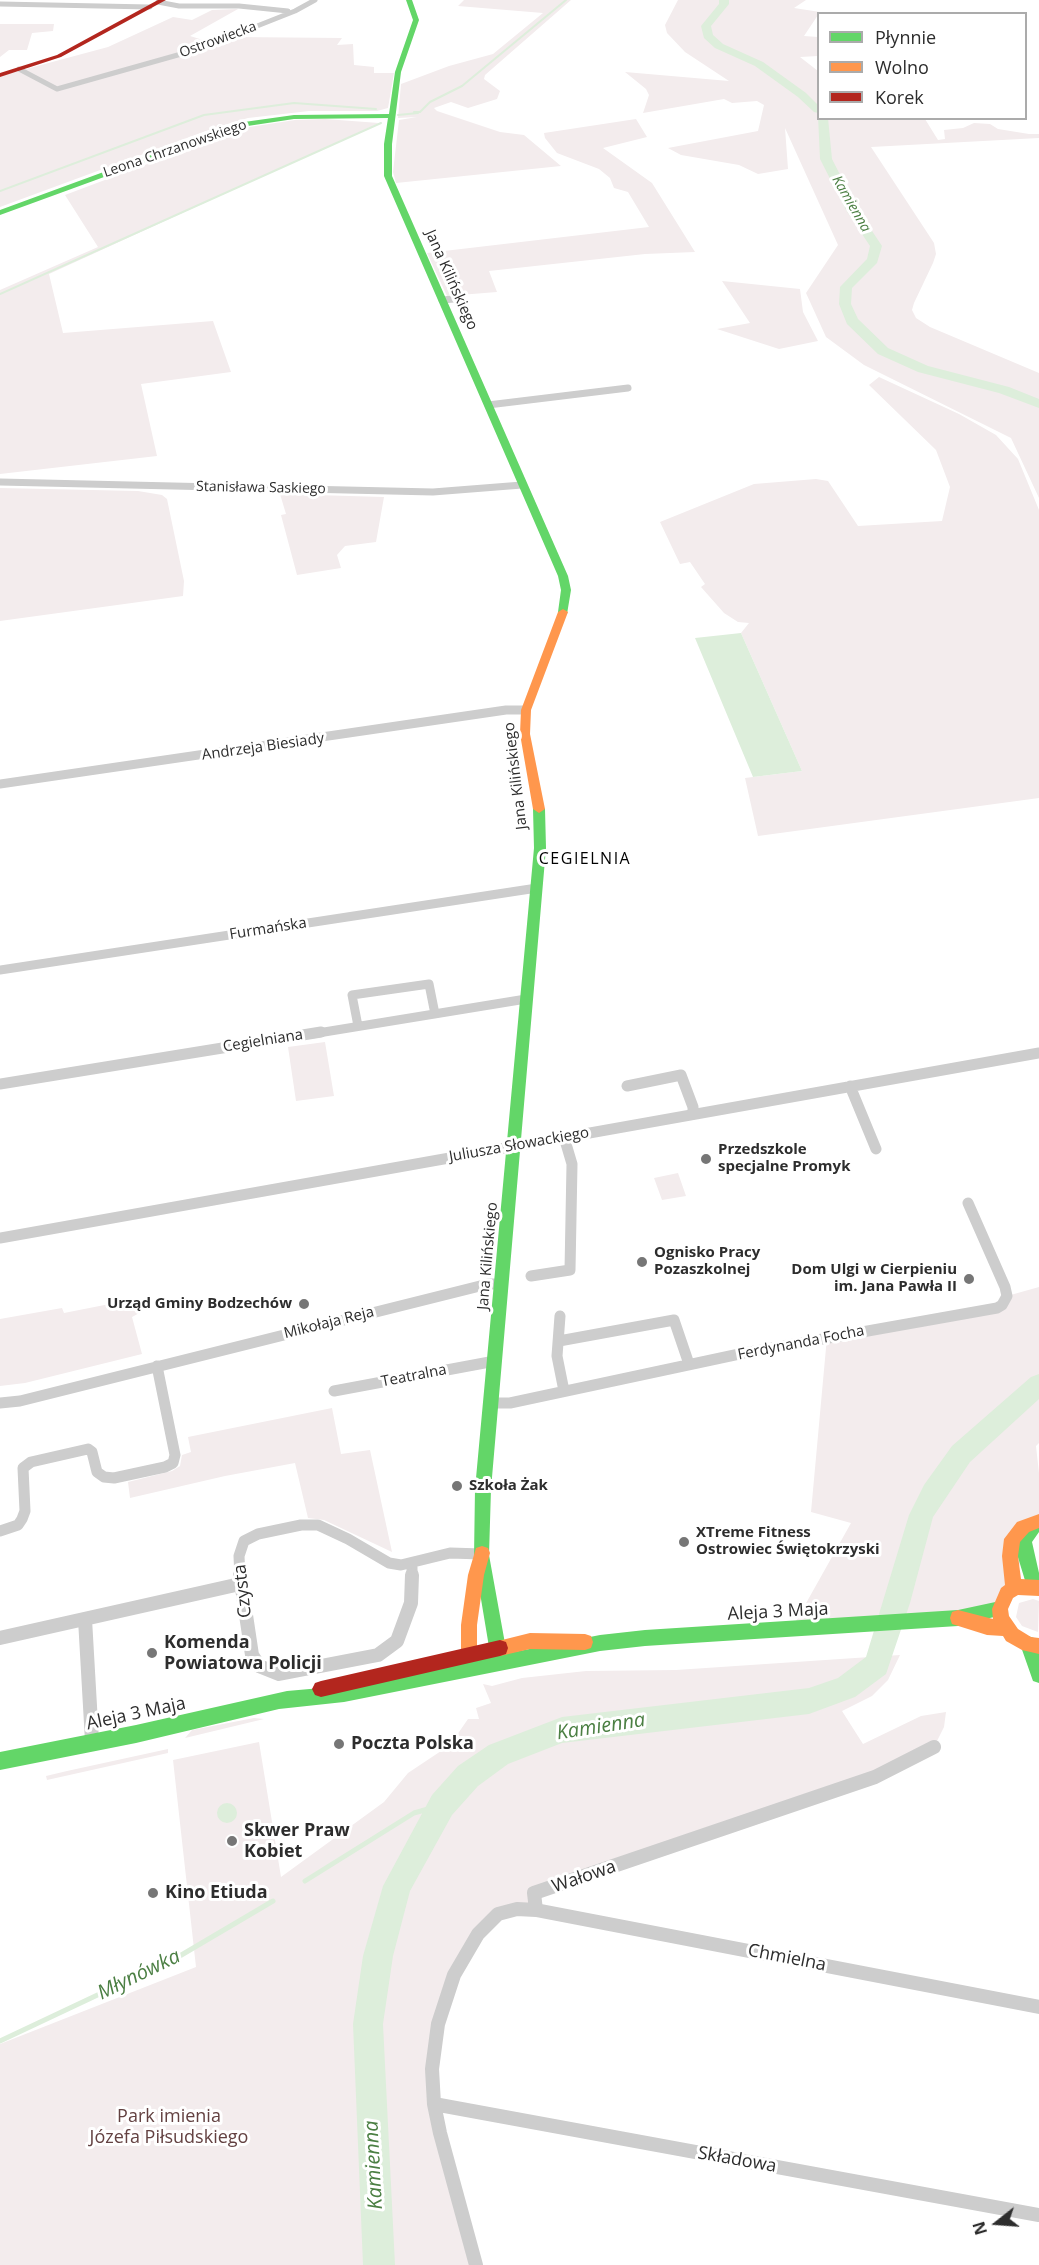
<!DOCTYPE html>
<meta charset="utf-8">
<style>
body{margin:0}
#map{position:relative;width:1039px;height:2265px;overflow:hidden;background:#fff;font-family:"Open Sans",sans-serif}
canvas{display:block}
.legend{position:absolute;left:817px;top:12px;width:210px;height:108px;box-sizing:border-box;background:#fff;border:2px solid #ababab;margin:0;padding:8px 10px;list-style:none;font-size:18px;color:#2d2d2d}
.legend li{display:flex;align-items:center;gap:12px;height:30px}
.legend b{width:30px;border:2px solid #ababab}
.north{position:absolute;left:967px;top:2193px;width:60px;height:60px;-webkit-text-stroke:4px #fff;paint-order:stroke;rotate:253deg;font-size:16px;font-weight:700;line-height:24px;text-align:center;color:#2d2d2d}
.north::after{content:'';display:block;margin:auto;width:21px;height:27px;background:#2d2d2d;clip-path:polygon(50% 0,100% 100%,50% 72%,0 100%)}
</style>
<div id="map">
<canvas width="1039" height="2265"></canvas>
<ul class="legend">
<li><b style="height:8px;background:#63d668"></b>Płynnie</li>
<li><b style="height:8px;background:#ff974d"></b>Wolno</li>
<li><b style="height:8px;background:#b3261e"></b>Korek</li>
</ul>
<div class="north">N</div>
</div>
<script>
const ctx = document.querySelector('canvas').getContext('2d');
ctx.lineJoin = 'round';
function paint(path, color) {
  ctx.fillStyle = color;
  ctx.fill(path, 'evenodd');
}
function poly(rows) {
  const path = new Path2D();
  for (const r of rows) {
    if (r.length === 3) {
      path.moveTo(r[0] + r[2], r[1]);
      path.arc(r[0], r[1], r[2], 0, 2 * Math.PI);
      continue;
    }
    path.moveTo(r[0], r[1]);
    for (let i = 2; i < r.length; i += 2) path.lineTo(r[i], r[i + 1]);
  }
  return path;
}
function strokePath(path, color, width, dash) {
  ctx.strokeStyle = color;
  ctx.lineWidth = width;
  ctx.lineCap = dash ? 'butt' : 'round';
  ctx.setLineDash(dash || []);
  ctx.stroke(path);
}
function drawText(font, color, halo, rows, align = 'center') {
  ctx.font = font + ' "Open Sans",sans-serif';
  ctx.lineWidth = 6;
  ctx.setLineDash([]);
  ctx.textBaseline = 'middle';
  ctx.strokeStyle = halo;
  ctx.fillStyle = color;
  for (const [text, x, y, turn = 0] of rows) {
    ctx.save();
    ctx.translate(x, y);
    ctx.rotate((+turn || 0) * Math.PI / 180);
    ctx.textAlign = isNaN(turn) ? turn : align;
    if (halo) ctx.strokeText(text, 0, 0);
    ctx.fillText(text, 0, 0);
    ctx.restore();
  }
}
paint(poly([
 [464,0,571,0,485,75,484,79,500,91,497,99,468,108,451,102,434,108,437,111,500,132,524,135,561,166,396,183,393,172,399,120,417,117,398,118,401,84,449,66,493,54,543,13,458,6],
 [678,0,806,0,794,8,820,12,804,36,818,37,818,56,800,57,818,71,818,118,925,119,938,140,945,139,944,130,963,128,974,123,990,124,998,129,1029,134,1039,134,1039,138,871,147,934,243,936,254,933,263,914,303,912,310,916,318,930,327,1039,373,1039,498,1011,438,864,365,826,337,806,293,838,245,785,128,788,169,758,174,739,165,681,155,668,148,758,131,764,105,757,101,732,103,724,99,643,113,649,95,646,89,625,72,729,81,685,52,667,33,665,25],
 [238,9,190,36,216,44,235,37,342,38,337,45,353,44,354,65,374,67,374,73,394,73,388,108,377,111,309,111,248,118,214,128,0,207,0,76,108,47,173,17,192,20,212,10],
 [0,24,54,24,53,31,32,33,27,50,9,50,0,57],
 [325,119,379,123,49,274,63,333,213,321,231,372,141,384,157,456,0,474,0,290,98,247,65,195,243,128,295,120],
 [636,119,647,137,603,148,652,183,695,252,645,254,489,271,497,292,447,296,427,253,649,227,628,192,614,188,610,178,599,169,557,153,545,138,544,133],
 [722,281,800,289,803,312,818,341,779,349,717,329,750,323],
 [879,377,959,414,996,435,1018,459,1039,510,1039,798,758,836,745,778,802,771,741,633,749,623,738,622,724,613,701,587,705,584,690,562,680,564,660,522,754,484,816,479,828,481,858,526,942,521,950,487,936,450,869,385],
 [0,488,138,491,162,495,167,499,184,581,183,596,0,621],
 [280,494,384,497,376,542,345,546,337,555,341,568,297,575,281,515,286,514],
 [325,1042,334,1096,296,1101,288,1047],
 [678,1173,686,1196,662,1200,654,1178],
 [1039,1287,1039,1443,1036,1446,1039,1473,1039,1521,1000,1609,791,1630,851,1523,811,1512,827,1337,997,1308,1007,1296],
 [140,1298,143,1311,132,1317,142,1354,25,1383,0,1386,0,1319,62,1308,64,1313],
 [332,1408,341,1454,370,1450,392,1552,324,1520,308,1518,295,1463,225,1476,130,1498,128,1482,172,1471,180,1466,182,1455,191,1452,188,1437],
 [1033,1599,1039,1601,1038,1632,1022,1626,1016,1617,1019,1603],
 [900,1655,888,1680,872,1696,842,1711,863,1744,921,1716,946,1712,944,1727,934,1747,900,1766,534,1893,536,1910,498,1914,465,1953,432,2069,476,2265,0,2265,0,2044,196,1967,173,1760,259,1742,281,1877,384,1802,408,1773,450,1745,468,1719,479,1719,476,1708,491,1703,483,1684,492,1686,522,1678,586,1671,676,1670],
 [254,1718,264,1719,185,1738,192,1730],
 [168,1749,168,1753,47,1780,46,1776,67,1771]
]), '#f3eced');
paint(poly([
 [741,633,802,771,753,777,695,638],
 [227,1813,10]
]), '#ddeedb');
strokePath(poly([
 [414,112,420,112,430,102,462,86,566,0],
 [398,115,418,113],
 [0,191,204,115,294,103,376,109],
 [0,294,381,123]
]), '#ddeedb', 2);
strokePath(poly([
 [305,1881,414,1813,442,1805],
 [0,2041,178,1957,273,1901]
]), '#ddeedb', 5);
paint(poly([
 [719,0,729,0,729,4,711,26,713,35,723,44,763,62,806,93,818,105,818,113,814,112,798,97,755,66,715,48,704,38,701,26,719,4,719,0],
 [818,116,818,118,828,118,832,159,858,210,882,246,877,263,852,288,851,304,858,319,888,348,928,366,1009,387,1039,399,1039,408,999,393,918,372,878,354,847,324,839,304,840,287,867,259,870,246,846,210,820,159,818,116],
 [1039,1374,1039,1399,970,1462,933,1517,910,1603,886,1674,855,1697,809,1714,562,1743,508,1764,478,1786,452,1815,410,1891,393,1956,383,2024,395,2265,363,2265,353,2024,363,1956,383,1886,432,1795,458,1766,489,1745,562,1717,809,1688,838,1678,866,1657,909,1515,924,1485,952,1446,1031,1377,1039,1374]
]), '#ddeedb');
strokePath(poly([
 [158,2,179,6,239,6,288,11],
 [0,4,150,7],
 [19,69,57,89,199,49,295,11,315,0]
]), '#cdcdcd', 5);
strokePath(poly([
 [442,300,454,299],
 [488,405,628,388],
 [0,482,433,492,522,485]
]), '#cdcdcd', 7);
strokePath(poly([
 [0,784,506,710,526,710],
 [0,970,537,888],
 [358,1026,352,995,429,984,435,1014],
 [312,1034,526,999]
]), '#cdcdcd', 9);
strokePath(poly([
 [0,1084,321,1032],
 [627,1086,681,1075,693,1107,693,1114],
 [850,1086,876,1149],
 [0,1238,1039,1053],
 [531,1276,570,1270,572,1164,564,1137],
 [560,1316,557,1356,564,1391],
 [559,1341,674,1320,689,1364],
 [334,1391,495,1361],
 [0,1403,20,1401,488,1284,502,1284],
 [491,1403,510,1403,744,1353,997,1308,1002,1305,1007,1296,1005,1287,968,1203],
 [0,1531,18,1525,22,1519,25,1511,23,1468,31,1462,88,1449,92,1452,97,1472,104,1477,114,1478,165,1467,173,1463,175,1455,157,1366],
 [240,1577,239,1556,244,1541,258,1534,301,1525,318,1525,348,1539,389,1563,401,1565,450,1553,482,1554],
 [412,1577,412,1564]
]), '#cdcdcd', 11);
strokePath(poly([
 [240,1575,252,1655,259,1666,279,1674,378,1655,397,1641,411,1603,412,1575],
 [85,1619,92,1741],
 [0,1638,240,1584],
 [536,1910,534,1893,875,1777,934,1747],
 [434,2104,1039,2215],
 [476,2265,440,2133,434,2104,432,2069,438,2024,454,1975,478,1934,498,1914,517,1909,536,1910,1039,2007]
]), '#cdcdcd', 14);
paint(poly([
 [406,0,412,0,419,20,401,72,392,144,392,176,568,576,571,590,567,614,559,614,558,612,561,590,558,576,384,176,384,144,388,118,294,119,241,127,0,215,0,210,237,123,294,115,389,114,395,72,413,20,406,0],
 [539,805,545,809,546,848,491,1489,489,1555,506,1649,504,1654,600,1635,645,1630,958,1610,1000,1601,1006,1604,1008,1609,1006,1614,958,1626,645,1646,600,1651,344,1702,279,1709,136,1743,0,1770,0,1752,136,1725,287,1691,344,1686,485,1658,489,1647,474,1557,475,1489,534,848,533,809,539,805],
 [1036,1517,1039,1518,1039,1532,1032,1542,1039,1573,1039,1593,1035,1595,1029,1592,1027,1587,1017,1554,1016,1542,1022,1527,1036,1517],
 [1028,1636,1034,1638,1039,1651,1039,1683,1033,1681,1020,1644,1022,1638,1028,1636]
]), '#63d668');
paint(poly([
 [563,609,568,612,531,710,530,734,545,809,539,813,533,809,520,734,521,710,558,612,563,609],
 [1039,1514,1039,1528,1029,1532,1020,1542,1018,1556,1021,1579,1039,1580,1039,1596,1018,1595,1013,1598,1008,1609,1009,1616,1018,1629,1031,1637,1039,1638,1039,1654,1022,1650,1006,1641,1003,1636,987,1635,952,1624,950,1618,952,1612,958,1610,993,1619,992,1609,1001,1588,1005,1585,1002,1556,1004,1539,1017,1522,1039,1514],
 [482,1546,488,1548,490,1553,484,1575,477,1625,477,1655,475,1661,469,1663,463,1661,461,1655,461,1625,468,1575,476,1548,482,1546],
 [530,1633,585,1634,591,1636,593,1642,591,1648,585,1650,530,1649,500,1656,494,1654,492,1648,494,1642,530,1633]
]), '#ff974d');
paint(poly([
 [158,0,166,0,61,57,0,77,0,73,57,55,158,0],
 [500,1640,506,1642,508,1648,506,1654,500,1656,321,1697,315,1695,312,1689,315,1683,321,1681,500,1640]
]), '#b3261e');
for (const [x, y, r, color] of [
 [706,1159,6,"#767676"],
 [642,1262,6,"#767676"],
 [969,1279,6,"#767676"],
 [304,1304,6,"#767676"],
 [457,1486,6,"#767676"],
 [684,1542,6,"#767676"],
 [152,1653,6,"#767676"],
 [339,1744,6,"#767676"],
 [232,1841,6,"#767676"],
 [153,1893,6,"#767676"]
]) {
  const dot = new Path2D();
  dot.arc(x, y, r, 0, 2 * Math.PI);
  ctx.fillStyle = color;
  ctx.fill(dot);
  strokePath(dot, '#fff', 2);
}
drawText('14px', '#2d2d2d', '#fff', [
 ["Ostrowiecka",218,40,-20],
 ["Leona Chrzanowskiego",175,149,-19],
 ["Stanisława Saskiego",261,488,1]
]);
drawText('italic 14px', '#4b7f43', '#fff', [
 ["Kamienna",851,204,60]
]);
drawText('15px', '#2d2d2d', '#fff', [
 ["Jana Kilińskiego",451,280,66],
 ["Andrzeja Biesiady",263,747,-8],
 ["Jana Kilińskiego",516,776,-97],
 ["Furmańska",268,929,-9],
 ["Cegielniana",263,1041,-9],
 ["Juliusza Słowackiego",519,1145,-10],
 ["Jana Kilińskiego",488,1256,-85],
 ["Mikołaja Reja",329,1323,-14],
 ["Ferdynanda Focha",801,1343,-11],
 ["Teatralna",414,1376,-11]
]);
drawText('bold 15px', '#2d2d2d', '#fff', [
 ["Przedszkole",718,1150],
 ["specjalne Promyk",718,1167],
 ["Ognisko Pracy",654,1253],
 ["Pozaszkolnej",654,1270],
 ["Dom Ulgi w Cierpieniu",957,1270,"right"],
 ["im. Jana Pawła II",957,1287,"right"],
 ["Urząd Gminy Bodzechów",292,1304,"right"],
 ["Szkoła Żak",469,1486],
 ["XTreme Fitness",696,1533],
 ["Ostrowiec Świętokrzyski",696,1550]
], 'left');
ctx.letterSpacing = '1.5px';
drawText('16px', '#000', '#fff', [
 ["CEGIELNIA",585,859]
]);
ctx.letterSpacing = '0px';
drawText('18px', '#2d2d2d', '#fff', [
 ["Czysta",243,1591,-96],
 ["Aleja 3 Maja",778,1612,-3],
 ["Aleja 3 Maja",136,1714,-12],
 ["Wałowa",584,1877,-19],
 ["Chmielna",787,1958,11],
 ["Składowa",737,2160,10]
]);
drawText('bold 18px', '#2d2d2d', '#fff', [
 ["Komenda",164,1643],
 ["Powiatowa Policji",164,1664],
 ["Poczta Polska",351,1744],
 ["Skwer Praw",244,1831],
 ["Kobiet",244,1852],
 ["Kino Etiuda",165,1893]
], 'left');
drawText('18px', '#634141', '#fff', [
 ["Park imienia",169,2117],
 ["Józefa Piłsudskiego",169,2138]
]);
drawText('italic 20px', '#4b7f43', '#fff', [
 ["Kamienna",601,1727,-9],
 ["Młynówka",139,1975,-26],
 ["Kamienna",374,2165,-93]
]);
</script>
